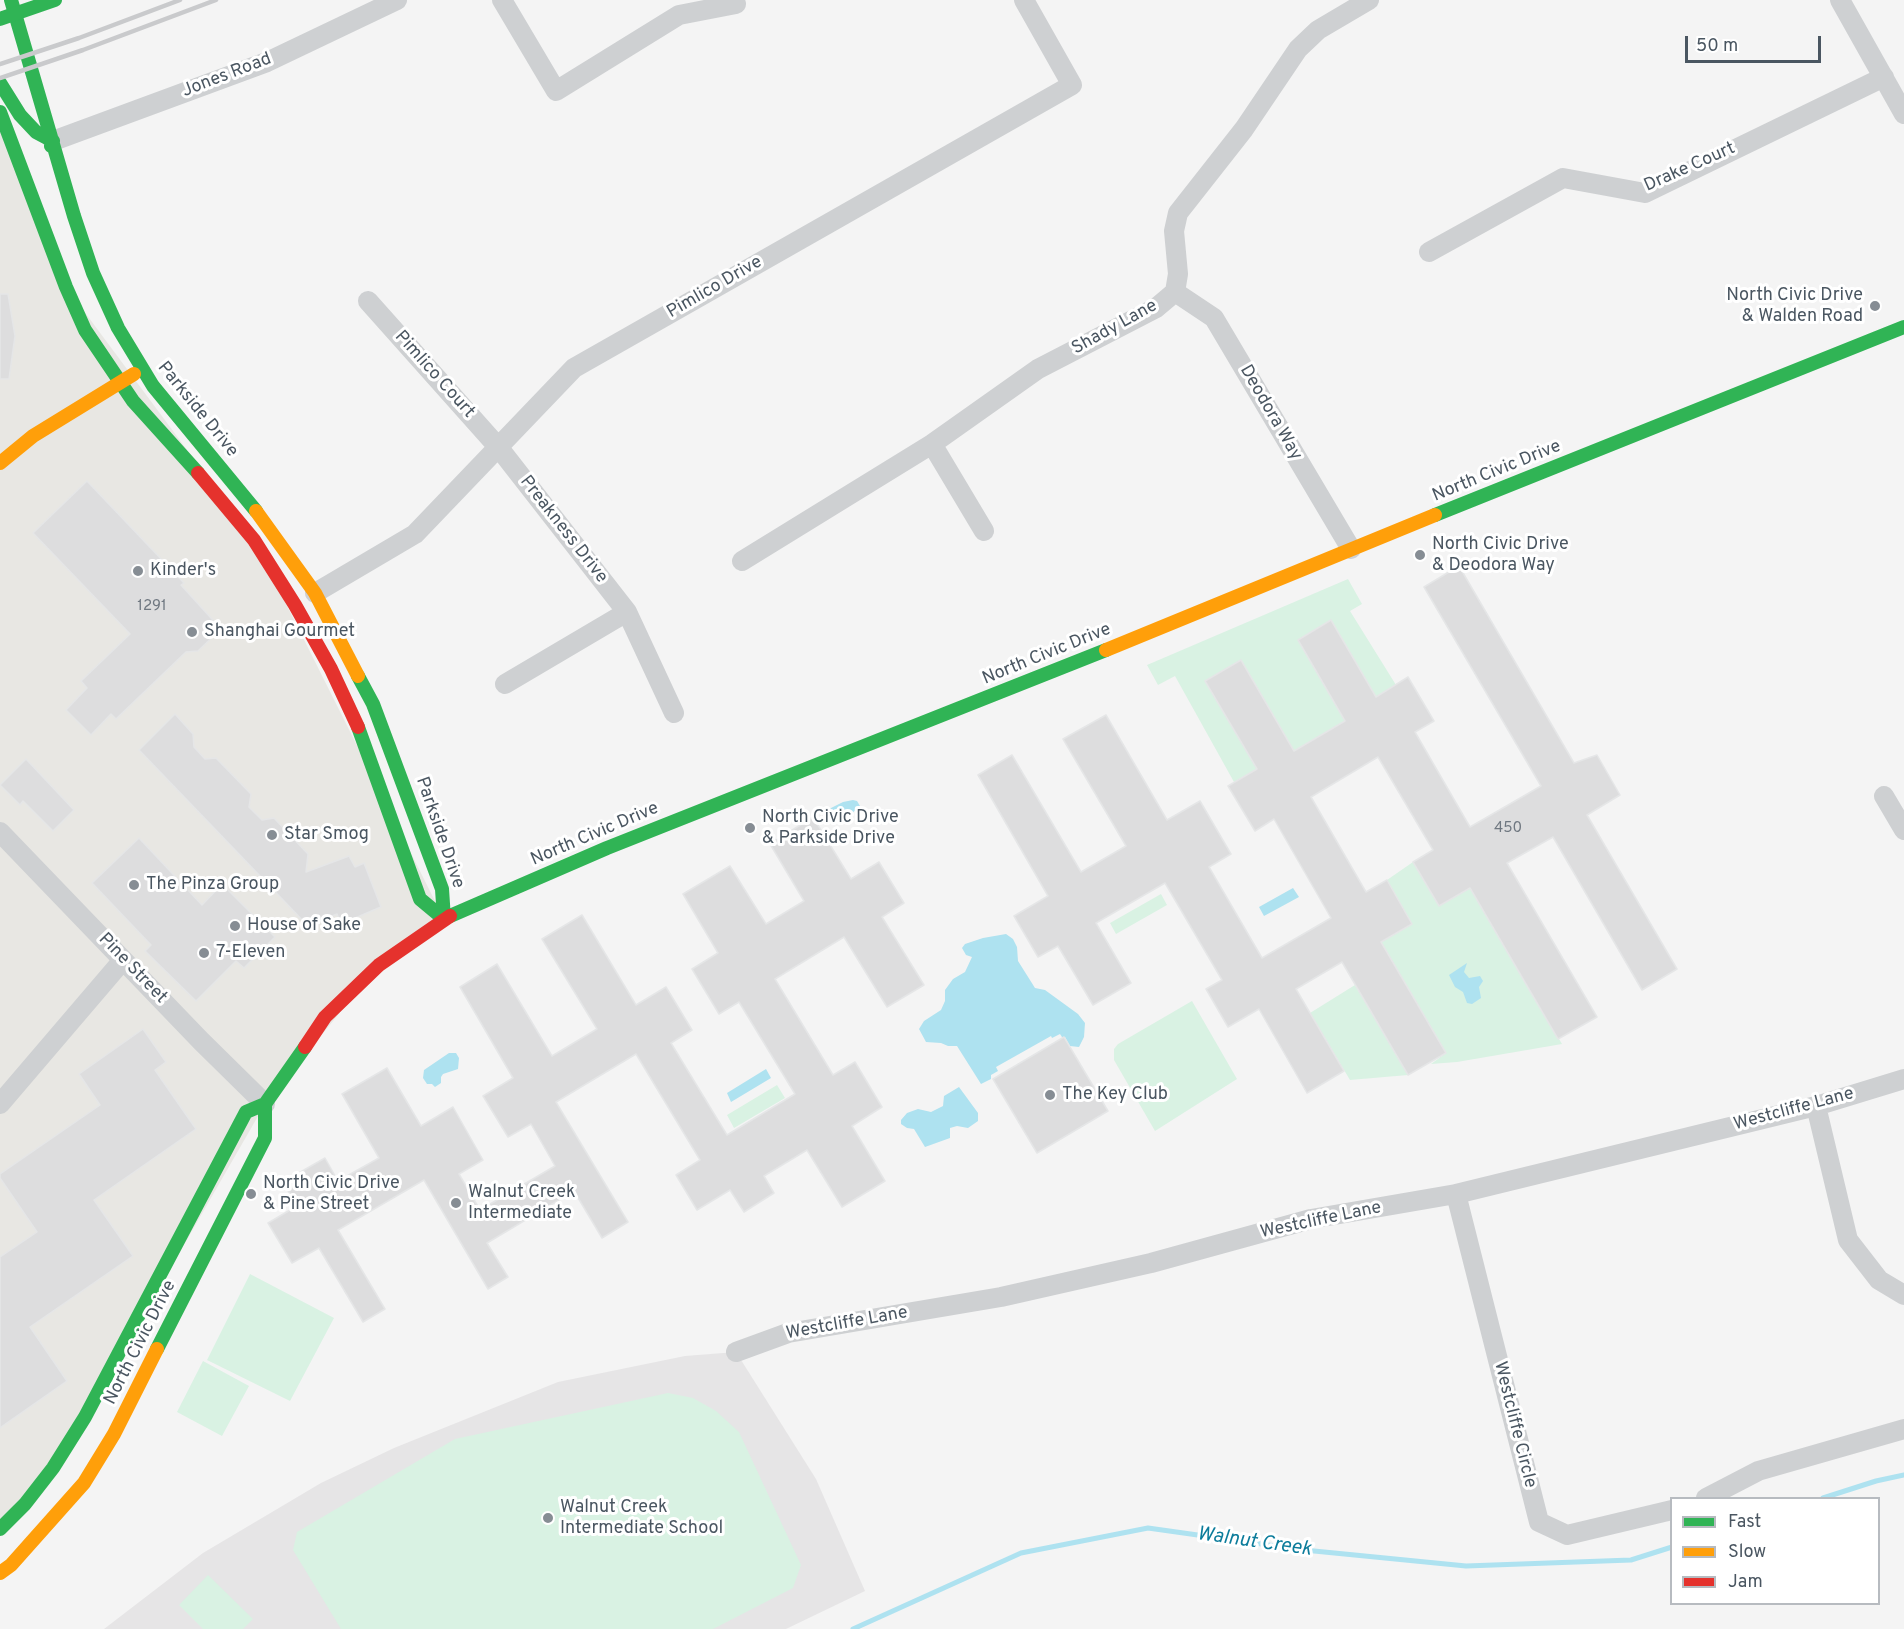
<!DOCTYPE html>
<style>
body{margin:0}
#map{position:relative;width:1904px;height:1629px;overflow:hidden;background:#f4f4f4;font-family:Overpass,sans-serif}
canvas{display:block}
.legend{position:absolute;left:1670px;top:1497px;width:210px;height:108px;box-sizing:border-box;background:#fff;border:2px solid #b7bbc0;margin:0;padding:8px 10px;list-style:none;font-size:18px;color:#4a5661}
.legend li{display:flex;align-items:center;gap:12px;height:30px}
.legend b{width:30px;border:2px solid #b7bbc0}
.scale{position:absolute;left:1685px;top:36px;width:136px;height:27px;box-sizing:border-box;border:3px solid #4a5661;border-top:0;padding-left:8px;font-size:18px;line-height:21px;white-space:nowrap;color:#4a5661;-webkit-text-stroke:4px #fff;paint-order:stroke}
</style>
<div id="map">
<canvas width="1904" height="1629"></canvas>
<ul class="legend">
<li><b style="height:8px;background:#30b455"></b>Fast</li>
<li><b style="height:8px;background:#ff9f0a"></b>Slow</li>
<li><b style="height:8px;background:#e5322d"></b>Jam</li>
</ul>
<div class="scale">50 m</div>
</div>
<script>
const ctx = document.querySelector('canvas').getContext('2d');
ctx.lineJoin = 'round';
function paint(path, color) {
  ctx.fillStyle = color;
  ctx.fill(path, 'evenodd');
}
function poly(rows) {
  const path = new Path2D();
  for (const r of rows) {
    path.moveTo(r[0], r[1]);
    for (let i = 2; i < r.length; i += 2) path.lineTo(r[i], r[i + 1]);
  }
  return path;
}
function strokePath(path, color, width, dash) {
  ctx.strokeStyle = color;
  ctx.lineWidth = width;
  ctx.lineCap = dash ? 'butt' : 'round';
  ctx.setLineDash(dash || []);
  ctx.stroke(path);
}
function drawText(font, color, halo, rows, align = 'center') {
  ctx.font = font + ' Overpass,sans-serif';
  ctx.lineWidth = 6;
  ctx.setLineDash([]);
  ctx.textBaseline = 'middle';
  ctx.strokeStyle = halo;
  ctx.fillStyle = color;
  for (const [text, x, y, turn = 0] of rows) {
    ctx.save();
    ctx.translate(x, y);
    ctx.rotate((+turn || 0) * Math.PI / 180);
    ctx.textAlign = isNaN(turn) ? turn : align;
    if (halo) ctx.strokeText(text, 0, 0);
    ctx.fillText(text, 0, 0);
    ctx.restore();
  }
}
paint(poly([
 [0,112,66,287,254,540,444,919,379,965,265,1104,85,1417,0,1529]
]), '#e8e7e3');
paint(poly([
 [736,1352,816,1479,865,1591,786,1629,104,1629,203,1553,321,1483,394,1448,558,1382,685,1356]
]), '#e6e5e6');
paint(poly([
 [1348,579,1362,604,1350,611,1396,685,1376,697,1331,621,1298,640,1345,721,1294,751,1241,660,1205,681,1257,769,1234,782,1175,676,1158,685,1147,665],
 [1413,862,1439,906,1470,888,1562,1044,1457,1062,1431,1064,1446,1053,1381,942,1412,924,1387,880],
 [1161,894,1167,905,1116,934,1110,923],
 [1355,985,1408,1075,1350,1080,1310,1013],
 [1192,1001,1237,1079,1155,1131,1114,1060,1114,1049,1118,1044],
 [777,1085,785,1098,734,1128,727,1115],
 [250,1274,334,1318,290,1401,207,1360],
 [203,1361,249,1386,222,1436,177,1412],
 [668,1393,693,1398,716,1411,739,1432,801,1565,793,1588,713,1629,341,1629,293,1550,297,1532,455,1439],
 [208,1575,253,1619,243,1629,203,1629,179,1605]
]), '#d9f2e3');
paint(poly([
 [853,800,857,801,860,806,850,815,837,819,831,818,829,809,843,802],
 [1293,888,1299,897,1264,916,1259,907],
 [1006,934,1013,939,1017,947,1018,961,1035,988,1045,990,1078,1014,1085,1023,1084,1037,1079,1047,1070,1046,1065,1037,1062,1037,1060,1034,1052,1038,1051,1036,996,1067,998,1071,991,1075,991,1079,981,1084,957,1046,948,1046,941,1043,926,1042,919,1029,924,1021,941,1010,945,1001,945,990,953,979,965,972,972,957,966,955,962,948,965,944,983,938],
 [1467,963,1464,972,1469,978,1480,976,1483,981,1479,987,1481,998,1472,1004,1467,1003,1463,992,1455,987,1449,975],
 [449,1053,456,1053,459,1058,458,1069,443,1074,441,1077,441,1083,435,1087,432,1084,427,1084,423,1078,424,1070],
 [766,1069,771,1078,731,1102,727,1093],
 [959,1087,978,1113,978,1121,968,1128,957,1126,950,1128,950,1138,925,1147,914,1129,907,1128,901,1124,901,1120,907,1113,918,1109,931,1112,943,1106,944,1096]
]), '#aee2f0');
strokePath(poly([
 [1823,1498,1876,1481,1904,1475],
 [853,1629,1021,1553,1148,1528,1304,1550,1466,1566,1631,1560,1672,1547]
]), '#aee2f0', 5);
const building = poly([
 [0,294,8,294,15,336,9,379,0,379,0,294],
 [87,481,184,583,181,585,221,629,198,651,186,652,116,719,111,714,91,735,66,710,87,688,81,681,130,634,33,533,87,481],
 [1459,566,1574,763,1597,755,1620,795,1587,815,1677,969,1642,990,1553,837,1507,863,1597,1017,1558,1039,1470,888,1439,906,1413,862,1433,850,1378,757,1311,797,1366,892,1387,880,1412,924,1381,942,1446,1053,1408,1075,1342,962,1296,989,1344,1071,1307,1093,1259,1009,1228,1027,1206,989,1222,980,1165,883,1096,923,1131,983,1093,1005,1058,946,1038,957,1014,916,1048,896,978,775,1012,755,1081,872,1126,846,1063,739,1106,715,1167,820,1200,801,1231,854,1209,867,1262,958,1331,918,1274,819,1255,831,1228,786,1257,769,1205,681,1241,660,1294,751,1345,721,1298,640,1331,620,1376,697,1408,677,1434,721,1415,732,1470,827,1541,786,1424,587,1459,566],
 [175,714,193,734,194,747,205,759,216,758,251,794,249,807,262,820,274,818,308,854,306,872,349,856,355,867,364,863,381,907,341,924,337,914,308,926,139,750,175,714],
 [26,759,74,810,53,831,23,801,20,805,0,785,26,759],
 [813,817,851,879,879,862,904,903,882,917,924,985,887,1007,844,937,775,979,833,1075,855,1062,882,1107,852,1126,885,1181,842,1207,807,1150,764,1176,774,1193,744,1212,730,1190,697,1210,676,1175,700,1160,636,1054,556,1102,628,1222,602,1238,574,1191,487,1243,508,1277,488,1289,424,1180,338,1230,385,1309,363,1322,319,1248,292,1263,268,1223,297,1206,283,1182,325,1158,338,1181,379,1158,342,1094,387,1068,421,1126,453,1107,483,1160,459,1174,480,1210,555,1166,531,1124,508,1137,483,1096,513,1078,460,987,497,964,552,1056,597,1029,542,939,582,915,636,1005,666,987,692,1030,671,1043,727,1135,795,1094,739,1002,719,1014,692,969,718,953,683,894,730,866,766,924,804,901,770,844,813,817],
 [139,838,202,905,222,884,275,937,244,968,236,961,196,1001,145,951,151,945,92,883,139,838],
 [143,1029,166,1062,155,1070,196,1129,94,1200,133,1256,30,1327,67,1381,0,1428,0,1257,37,1232,0,1178,0,1174,100,1105,79,1074,143,1029],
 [1064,1037,1108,1111,1037,1153,993,1079,1064,1037]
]);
paint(building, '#ddddde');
strokePath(building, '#e5e6e7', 1.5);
strokePath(poly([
 [502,0,556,91,679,15,736,4],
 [1840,0,1904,114],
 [53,141,267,62,397,0],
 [1429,252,1563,178,1645,193,1884,77],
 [1175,292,1214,318,1351,549],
 [368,301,499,448,627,612,674,713],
 [932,444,984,531],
 [742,561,932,444,1038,369,1156,308,1175,292,1178,274,1174,231,1178,213,1244,129,1298,49,1318,30,1369,0],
 [315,593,415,534,574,368,1072,85,1024,0],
 [505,684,627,612],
 [1884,796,1904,830],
 [0,832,201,1041,265,1104],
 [0,1104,123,960],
 [1816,1106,1848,1240,1879,1280,1904,1295],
 [1456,1194,1539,1522,1567,1535,1672,1510],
 [736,1352,788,1333,1001,1297,1151,1263,1311,1219,1456,1194,1816,1106,1904,1079],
 [1706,1498,1758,1471,1904,1429]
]), '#ced0d2', 20);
strokePath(poly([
 [11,0,74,216,93,273,118,328,153,386,256,511],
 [0,83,20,115,36,132,53,141,51,146],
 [0,112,66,287,85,330,133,401,198,473],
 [1435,515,1904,327],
 [358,676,373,704,442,889,444,919],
 [358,727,420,899,444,919],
 [450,916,607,848,1106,650],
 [157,1349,265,1138,265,1104],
 [0,1529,25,1504,53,1468,85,1417,246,1112,265,1104,305,1047]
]), '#30b455', 14);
strokePath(poly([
 [0,463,33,436,134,374],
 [256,511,315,593,358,676],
 [1106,650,1435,515],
 [0,1573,11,1565,84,1483,114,1434,157,1349]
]), '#ff9f0a', 14);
strokePath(poly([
 [198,473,254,540,295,605,331,669,358,727],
 [305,1047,325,1017,379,965,450,916]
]), '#e5322d', 14);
strokePath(poly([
 [0,64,79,38,180,0],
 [0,78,83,50,216,0]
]), '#c9cacc', 4.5);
strokePath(poly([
 [0,19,55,0]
]), '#30b455', 14);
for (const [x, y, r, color] of [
 [1875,306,6,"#868d94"],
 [1420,555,6,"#868d94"],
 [138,571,6,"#868d94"],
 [192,632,6,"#868d94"],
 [750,828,6,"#868d94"],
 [272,835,6,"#868d94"],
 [134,885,6,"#868d94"],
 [235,926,6,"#868d94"],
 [204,953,6,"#868d94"],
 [1050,1095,6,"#868d94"],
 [251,1194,6,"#868d94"],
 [456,1203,6,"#868d94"],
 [548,1518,6,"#868d94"]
]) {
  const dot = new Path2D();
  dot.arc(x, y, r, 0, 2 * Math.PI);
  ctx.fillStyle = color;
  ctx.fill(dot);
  strokePath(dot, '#fff', 2);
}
drawText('15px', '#707881', null, [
 ["1291",152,607],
 ["450",1508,829]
]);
drawText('18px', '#4a5661', '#fff', [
 ["Jones Road",227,76,-21],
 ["Drake Court",1690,168,-24],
 ["Pimlico Drive",715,288,-30],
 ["Shady Lane",1115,328,-29],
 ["Pimlico Court",434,375,48],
 ["Parkside Drive",197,410,51],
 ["Deodora Way",1270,413,60],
 ["North Civic Drive",1497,472,-22],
 ["Preakness Drive",563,530,52],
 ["North Civic Drive",1047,655,-22],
 ["Parkside Drive",439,833,71],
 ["North Civic Drive",595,835,-23],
 ["Pine Street",132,969,46],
 ["Westcliffe Lane",1794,1110,-15],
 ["Westcliffe Lane",1321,1221,-12],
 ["Westcliffe Lane",847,1324,-10],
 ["North Civic Drive",141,1343,-63],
 ["Westcliffe Circle",1514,1425,76]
]);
drawText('18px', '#4a5661', '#fff', [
 ["North Civic Drive",1863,296,"right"],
 ["& Walden Road",1863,317,"right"],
 ["North Civic Drive",1432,545],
 ["& Deodora Way",1432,566],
 ["Kinder's",150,571],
 ["Shanghai Gourmet",204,632],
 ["North Civic Drive",762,818],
 ["& Parkside Drive",762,839],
 ["Star Smog",284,835],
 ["The Pinza Group",146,885],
 ["House of Sake",247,926],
 ["7-Eleven",216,953],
 ["The Key Club",1062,1095],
 ["North Civic Drive",263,1184],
 ["& Pine Street",263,1205],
 ["Walnut Creek",468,1193],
 ["Intermediate",468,1214],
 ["Walnut Creek",560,1508],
 ["Intermediate School",560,1529]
], 'left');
drawText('italic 20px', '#0c7c9b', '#fff', [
 ["Walnut Creek",1254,1543,8]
]);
</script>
